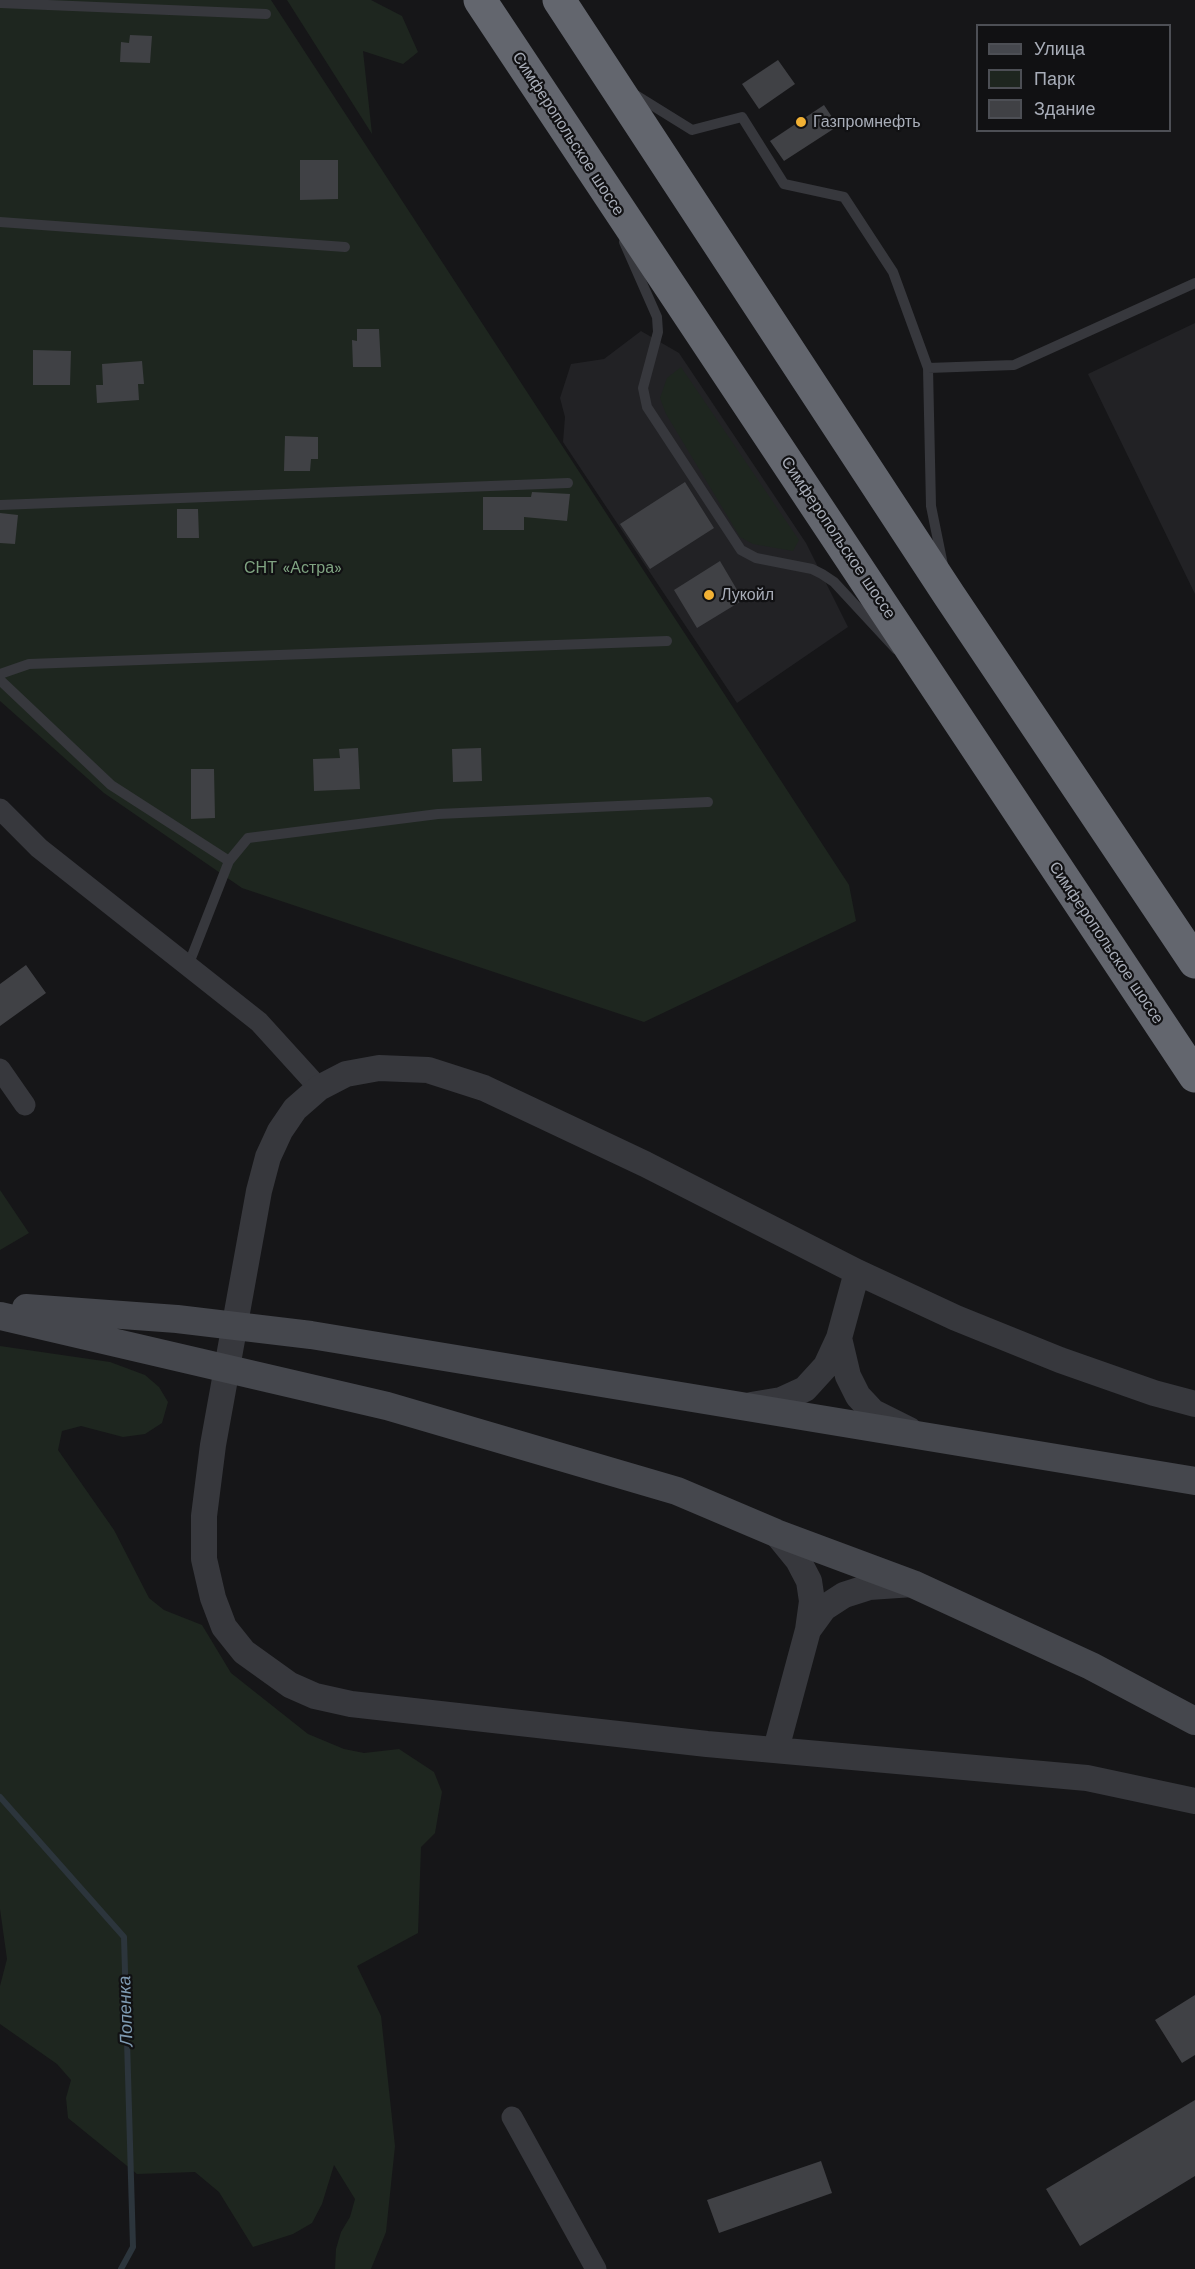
<!DOCTYPE html>
<meta charset="utf-8">
<style>
body{margin:0}
#map{position:relative;width:1195px;height:2269px;overflow:hidden;background:#161618;font-family:"Work Sans",sans-serif}
canvas{display:block}
.legend{position:absolute;left:976px;top:24px;width:195px;height:108px;box-sizing:border-box;background:#111113;border:2px solid #4d4f55;margin:0;padding:8px 10px;list-style:none;font-size:18px;color:#a8adb8}
.legend li{display:flex;align-items:center;gap:12px;height:30px}
.legend b{width:30px;border:2px solid #4d4f55}
</style>
<div id="map">
<canvas width="1195" height="2269"></canvas>
<ul class="legend">
<li><b style="height:8px;background:#45474d"></b>Улица</li>
<li><b style="height:16px;background:#1e261f"></b>Парк</li>
<li><b style="height:16px;background:#404145"></b>Здание</li>
</ul>
</div>
<script>
const ctx = document.querySelector('canvas').getContext('2d');
ctx.lineJoin = 'round';
function paint(path, color) {
  ctx.fillStyle = color;
  ctx.fill(path, 'evenodd');
}
function poly(rows) {
  const path = new Path2D();
  for (const r of rows) {
    path.moveTo(r[0], r[1]);
    for (let i = 2; i < r.length; i += 2) path.lineTo(r[i], r[i + 1]);
  }
  return path;
}
function strokePath(path, color, width, dash) {
  ctx.strokeStyle = color;
  ctx.lineWidth = width;
  ctx.lineCap = dash ? 'butt' : 'round';
  ctx.setLineDash(dash || []);
  ctx.stroke(path);
}
function drawText(font, color, halo, rows, align = 'center') {
  ctx.font = font + ' "Work Sans",sans-serif';
  ctx.lineWidth = 4.5;
  ctx.setLineDash([]);
  ctx.textBaseline = 'middle';
  ctx.strokeStyle = halo;
  ctx.fillStyle = color;
  for (const [text, x, y, turn = 0] of rows) {
    ctx.save();
    ctx.translate(x, y);
    ctx.rotate((+turn || 0) * Math.PI / 180);
    ctx.textAlign = isNaN(turn) ? turn : align;
    if (halo) ctx.strokeText(text, 0, 0);
    ctx.fillText(text, 0, 0);
    ctx.restore();
  }
}
paint(poly([
 [1195,323,1195,594,1088,374],
 [641,331,679,353,806,543,848,627,737,703,563,442,565,417,560,398,571,364,604,359]
]), '#222225');
paint(poly([
 [0,0,271,0,849,885,856,921,644,1022,242,888,104,793,0,701],
 [287,0,371,0,402,16,418,52,403,64,363,51,372,134],
 [681,367,799,540,793,551,753,544,740,537,666,414,660,398,667,378],
 [0,1190,29,1233,0,1250],
 [0,1346,110,1362,145,1375,159,1387,168,1402,162,1423,145,1434,123,1437,81,1426,62,1431,58,1450,114,1530,149,1598,164,1610,202,1625,231,1673,308,1734,344,1749,364,1753,399,1749,434,1772,442,1792,435,1833,421,1847,418,1933,357,1966,381,2016,395,2146,386,2232,371,2269,335,2269,336,2249,341,2232,350,2217,355,2199,334,2165,322,2204,312,2223,293,2234,253,2247,219,2192,195,2172,137,2174,68,2118,66,2098,71,2080,57,2064,0,2024,0,1986,7,1959,0,1909]
]), '#1e261f');
strokePath(poly([
 [0,1797,124,1937,133,2247,121,2269]
]), '#2c353c', 6);
paint(poly([
 [130,35,152,36,150,63,120,62,121,42,129,43],
 [778,60,795,84,759,109,742,84],
 [824,105,838,126,784,161,770,141],
 [300,160,338,160,338,199,300,200],
 [357,329,379,329,381,367,353,367,352,340,357,341],
 [33,350,71,351,70,385,33,385],
 [142,361,144,384,138,384,139,400,97,403,96,385,103,385,102,364],
 [285,436,318,437,318,459,311,459,310,471,284,471],
 [685,482,714,528,650,569,620,524],
 [532,492,570,494,567,521,524,517,524,530,483,530,483,497,531,497],
 [177,509,198,509,199,538,177,538],
 [0,513,18,515,15,544,0,543],
 [720,561,743,600,697,628,674,590],
 [358,748,360,789,314,791,313,759,340,758,339,749],
 [481,748,482,781,453,782,452,749],
 [191,769,214,769,215,818,191,819],
 [26,965,46,993,0,1026,0,984],
 [1195,1995,1195,2055,1182,2063,1155,2020],
 [1195,2100,1195,2176,1080,2246,1046,2189],
 [821,2161,832,2193,719,2233,707,2200]
]), '#404145');
strokePath(poly([
 [0,3,266,14],
 [634,94,692,130,742,117,784,184,844,197,893,272,928,368,931,506,943,565],
 [0,222,345,247],
 [624,242,657,317,658,332,643,388,647,407,741,550,756,558,812,569,822,574,834,582,896,649],
 [928,368,1014,365,1195,283],
 [0,505,568,483],
 [0,674,29,664,667,641],
 [0,680,111,785,229,861],
 [188,966,229,861,248,838,438,814,708,802]
]), '#37383d', 10);
strokePath(poly([
 [0,809,39,848,259,1022,319,1088],
 [0,1069,25,1105],
 [512,2117,596,2269]
]), '#37383d', 21);
strokePath(poly([
 [839,1338,848,1376,858,1396,873,1412,909,1430],
 [1195,1404,1154,1393,1060,1360,956,1318,857,1272,645,1164,484,1088,428,1070,379,1068,346,1074,319,1088,295,1109,280,1131,268,1157,259,1191,213,1445,204,1516,204,1559,213,1598,224,1627,244,1652,290,1685,315,1696,351,1704,707,1744,1087,1778,1195,1801],
 [751,1405,781,1400,805,1389,826,1366,839,1338,857,1272],
 [808,1630,824,1608,844,1595,869,1587,913,1584],
 [776,1749,808,1630,812,1601,809,1581,798,1560,776,1533]
]), '#37383d', 26);
strokePath(poly([
 [26,1308,177,1319,311,1335,1195,1481],
 [0,1316,387,1406,677,1491,776,1533,913,1584,1091,1666,1195,1721]
]), '#45474d', 28);
strokePath(poly([
 [480,0,1195,1076],
 [559,0,949,595,1195,962]
]), '#63666e', 33);
for (const [x, y, r, color] of [
 [801,122,6,"#f2b134"],
 [709,595,6,"#f2b134"]
]) {
  const dot = new Path2D();
  dot.arc(x, y, r, 0, 2 * Math.PI);
  ctx.fillStyle = color;
  ctx.fill(dot);
  strokePath(dot, '#111113', 2);
}
drawText('16px', '#a8adb8', '#111113', [
 ["Газпромнефть",813,122],
 ["Лукойл",721,595]
], 'left');
drawText('16px', '#a8adb8', '#111113', [
 ["Симферопольское шоссе",568,134,57],
 ["Симферопольское шоссе",838,538,56],
 ["Симферопольское шоссе",1106,943,56]
]);
drawText('16px', '#7fa381', '#111113', [
 ["СНТ «Астра»",293,568]
]);
drawText('italic 18px', '#7f9bb3', '#111113', [
 ["Лопенка",126,2011,-92]
]);
</script>
